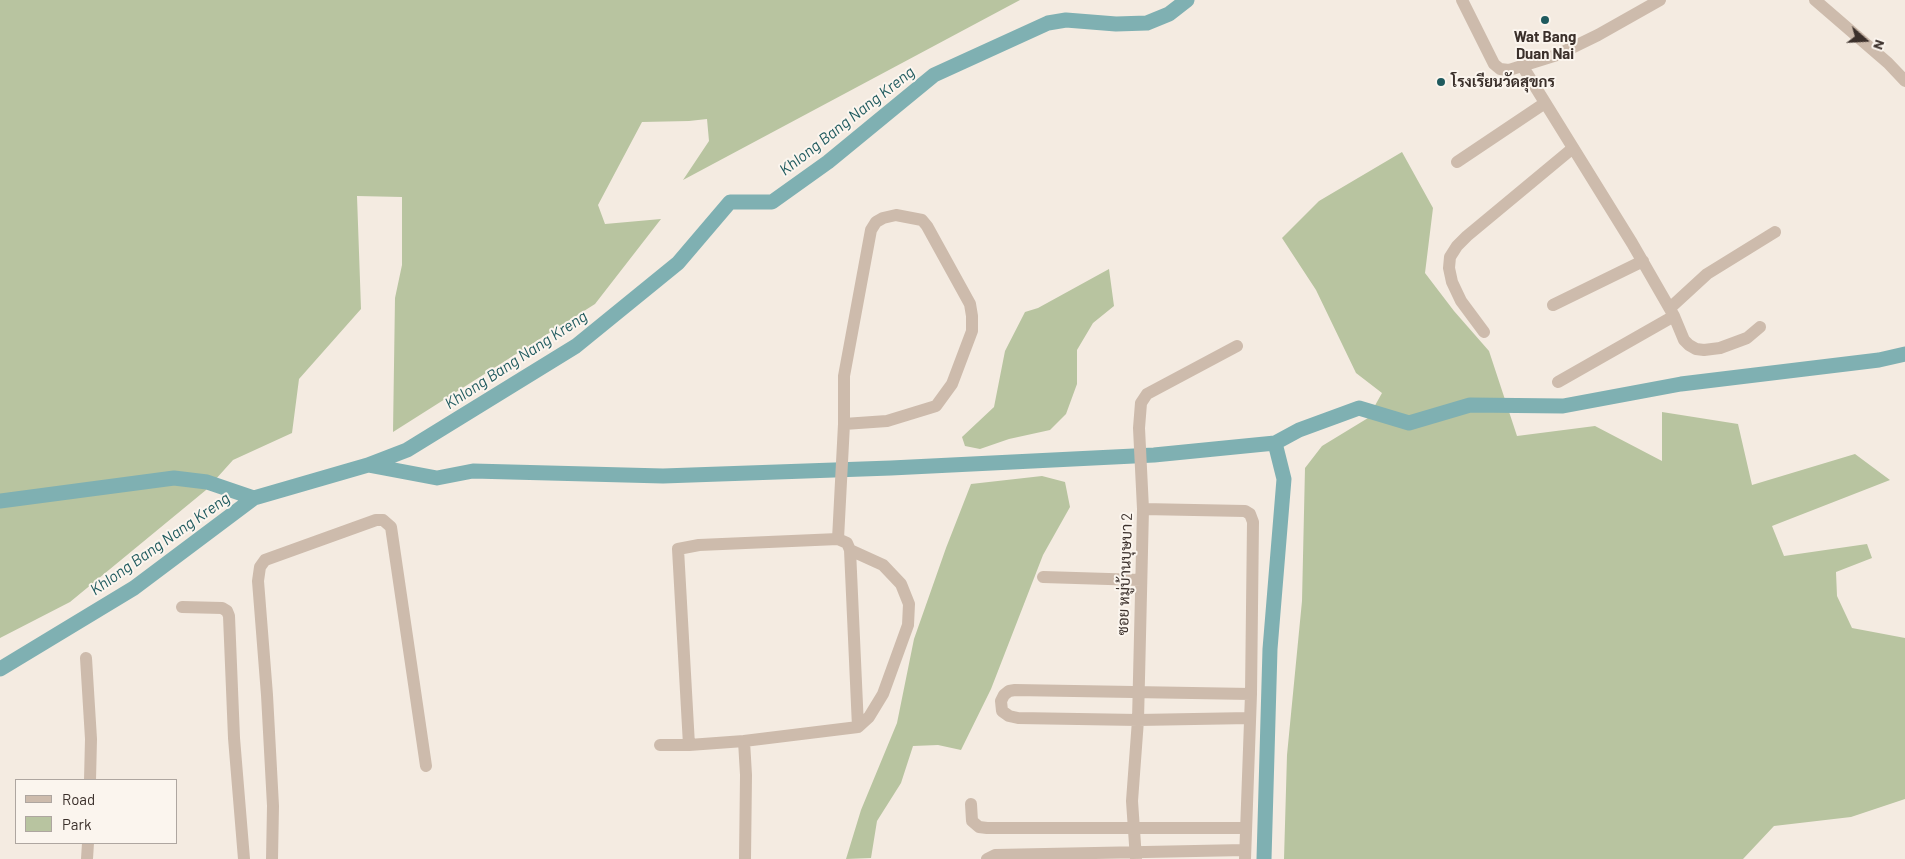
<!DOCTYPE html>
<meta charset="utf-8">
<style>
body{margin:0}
#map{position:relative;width:1905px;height:859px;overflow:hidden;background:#f4ebe1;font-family:Barlow,sans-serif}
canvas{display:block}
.legend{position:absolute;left:15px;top:779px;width:162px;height:65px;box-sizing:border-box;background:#fbf5ee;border:1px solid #aea6a0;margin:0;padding:6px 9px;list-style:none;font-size:15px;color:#3b302b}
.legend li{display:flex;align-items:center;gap:10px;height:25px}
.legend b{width:25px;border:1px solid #aea6a0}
.north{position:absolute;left:1840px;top:15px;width:50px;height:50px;-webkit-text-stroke:4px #fbf5ee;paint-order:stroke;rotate:109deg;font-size:14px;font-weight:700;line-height:20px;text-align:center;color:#3b302b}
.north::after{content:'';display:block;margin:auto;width:18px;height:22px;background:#3b302b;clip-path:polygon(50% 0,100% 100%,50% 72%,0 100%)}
</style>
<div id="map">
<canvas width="1905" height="859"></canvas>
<ul class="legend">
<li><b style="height:6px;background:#cdbbac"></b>Road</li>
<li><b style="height:14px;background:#b8c4a0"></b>Park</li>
</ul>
<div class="north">N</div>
</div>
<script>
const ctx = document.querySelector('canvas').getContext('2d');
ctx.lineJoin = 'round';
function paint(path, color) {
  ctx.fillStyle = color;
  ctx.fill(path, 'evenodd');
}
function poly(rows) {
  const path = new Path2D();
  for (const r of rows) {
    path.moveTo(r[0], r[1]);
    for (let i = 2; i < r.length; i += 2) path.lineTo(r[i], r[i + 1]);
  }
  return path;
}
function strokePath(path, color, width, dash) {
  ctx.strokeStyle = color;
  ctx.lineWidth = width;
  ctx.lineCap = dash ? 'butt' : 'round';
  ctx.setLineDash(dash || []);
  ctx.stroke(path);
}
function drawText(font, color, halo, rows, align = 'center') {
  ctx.font = font + ' Barlow,Sarabun,sans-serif';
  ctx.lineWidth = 4;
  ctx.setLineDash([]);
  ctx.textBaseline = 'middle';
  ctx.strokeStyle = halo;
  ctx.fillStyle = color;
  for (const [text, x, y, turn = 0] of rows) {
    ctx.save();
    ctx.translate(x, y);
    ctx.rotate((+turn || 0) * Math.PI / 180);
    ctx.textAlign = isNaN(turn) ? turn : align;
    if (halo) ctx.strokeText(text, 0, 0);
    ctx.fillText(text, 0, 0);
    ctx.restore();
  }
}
paint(poly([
 [0,0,1020,0,683,180,709,141,707,119,689,121,642,122,598,205,605,224,661,219,595,304,393,432,395,298,402,265,402,197,357,196,361,309,299,379,292,433,233,460,206,490,70,602,0,638],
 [1402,152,1433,208,1425,273,1454,311,1489,351,1517,436,1595,426,1662,461,1662,412,1738,424,1752,485,1855,454,1890,480,1772,526,1784,556,1867,544,1872,558,1836,572,1837,596,1852,628,1905,638,1905,799,1851,817,1774,826,1743,859,1284,859,1287,755,1302,601,1305,468,1322,446,1368,418,1382,393,1356,373,1316,290,1282,238,1319,201],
 [1109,269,1114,306,1093,323,1077,350,1077,384,1066,414,1050,430,1009,439,980,449,965,446,962,437,994,407,1005,351,1025,312,1038,308],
 [1042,476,1065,482,1070,507,1043,555,991,689,961,750,938,745,913,746,901,783,877,821,871,858,846,859,861,810,897,723,914,639,946,548,971,484]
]), '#b8c4a0');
strokePath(poly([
 [368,465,437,478,473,471,663,476,891,468,1154,455,1275,443,1299,430,1359,408,1409,423,1470,405,1563,406,1681,384,1879,360,1905,354],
 [0,501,174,478,207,482,254,498],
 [0,669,134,588,254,498,368,465,407,450,576,346,678,263,730,202,772,202,828,162,934,75,1048,23,1066,20,1116,24,1147,23,1169,14,1187,0],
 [1264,859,1270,649,1284,479,1275,443]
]), '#7fb0b2', 15);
strokePath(poly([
 [1462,0,1494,64,1500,69,1509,70,1557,55,1598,35,1660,0],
 [1815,0,1888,63,1905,81],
 [1523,67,1632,243,1674,316,1684,340,1689,345,1696,349,1704,350,1720,348,1747,338,1760,327],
 [1457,162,1545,103],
 [1553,305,1643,261],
 [1670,308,1707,274,1775,232],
 [1484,332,1461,301,1452,282,1449,268,1450,257,1457,246,1467,236,1573,148],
 [1558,382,1674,316],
 [1143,509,1245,511,1250,514,1253,522,1251,694,1245,859],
 [838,539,844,424,887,421,936,406,952,384,972,331,972,316,970,304,927,226,922,220,896,215,883,218,876,222,871,230,844,376,844,424],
 [850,550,883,565,901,584,909,604,908,625,883,694,869,717,858,727],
 [1043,577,1141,580],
 [182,607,222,608,227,611,229,616,234,738,244,859],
 [86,658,91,739,90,780],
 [1250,718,1138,720,1018,718,1009,716,1002,711,1001,701,1004,695,1009,691,1015,690,1251,694],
 [660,745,689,745,744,741],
 [689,745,678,549,699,545,838,539,847,543,850,550,858,727,744,741,746,775,745,859],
 [971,804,972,821,979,827,987,828,1246,828],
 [87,859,88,843],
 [272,859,273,806,267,695,258,581,260,567,265,560,376,520,383,520,391,527,426,766],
 [987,859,995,855,1245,850],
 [1136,859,1132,801,1138,720,1143,509,1139,428,1141,403,1147,394,1237,346]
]), '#cdbbac', 12);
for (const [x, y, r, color] of [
 [1545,20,5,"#1f5a5e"],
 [1441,82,5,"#1f5a5e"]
]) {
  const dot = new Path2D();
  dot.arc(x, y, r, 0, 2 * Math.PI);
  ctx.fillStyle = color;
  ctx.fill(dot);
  strokePath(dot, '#fbf5ee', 2);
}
drawText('bold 15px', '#3b302b', '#fbf5ee', [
 ["Wat Bang",1545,37],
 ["Duan Nai",1545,54],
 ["โรงเรียนวัดสุขกร",1451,82,"left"]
]);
drawText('15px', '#3b302b', '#fbf5ee', [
 ["ซอย หมู่บ้านบุษบา 2",1125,574,-88]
]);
drawText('italic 16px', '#1f5a5e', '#fbf5ee', [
 ["Khlong Bang Nang Kreng",847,121,-38],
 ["Khlong Bang Nang Kreng",516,360,-33],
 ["Khlong Bang Nang Kreng",160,544,-35]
]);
</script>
